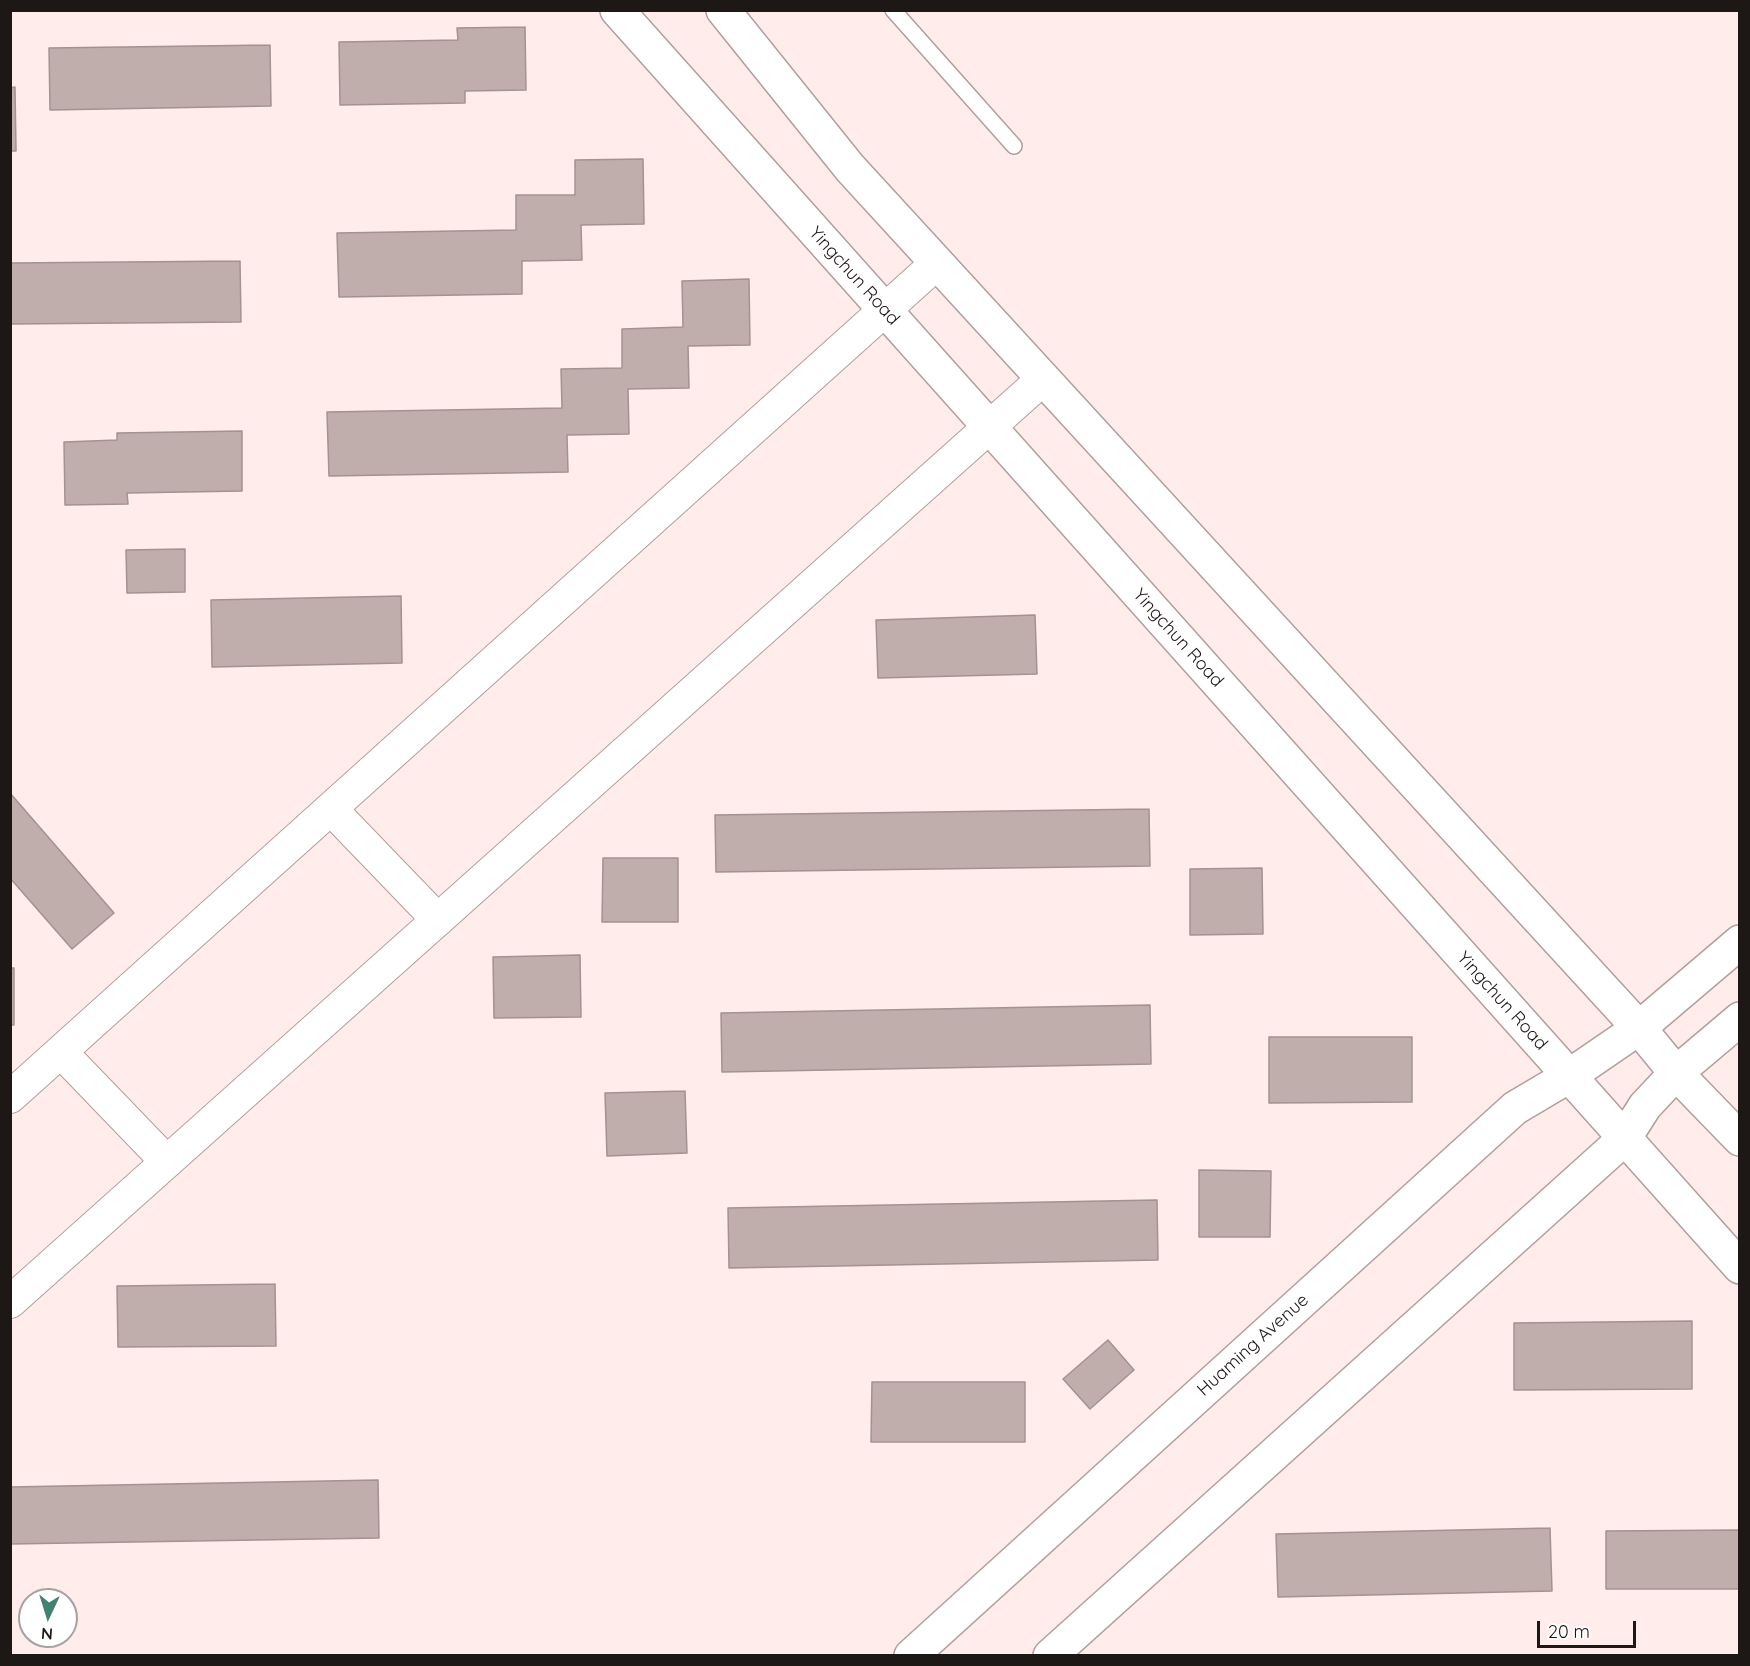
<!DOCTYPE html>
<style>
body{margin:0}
#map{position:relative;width:1750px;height:1666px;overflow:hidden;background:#ffeceb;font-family:Quicksand,sans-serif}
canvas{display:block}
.frame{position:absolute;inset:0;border:12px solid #1d1716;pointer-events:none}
.north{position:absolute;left:18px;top:1588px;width:60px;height:60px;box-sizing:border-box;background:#fff;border:2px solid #a5a2a2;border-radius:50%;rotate:184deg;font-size:16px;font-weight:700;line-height:24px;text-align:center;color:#1d1716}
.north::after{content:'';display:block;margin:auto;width:21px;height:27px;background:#428271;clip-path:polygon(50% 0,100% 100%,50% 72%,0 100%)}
.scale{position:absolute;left:1537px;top:1621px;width:99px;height:27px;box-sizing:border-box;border:3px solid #1d1716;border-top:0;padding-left:8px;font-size:18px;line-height:21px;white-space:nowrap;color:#1d1716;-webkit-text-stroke:4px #fff;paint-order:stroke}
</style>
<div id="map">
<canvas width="1750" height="1666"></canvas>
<div class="frame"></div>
<div class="north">N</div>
<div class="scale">20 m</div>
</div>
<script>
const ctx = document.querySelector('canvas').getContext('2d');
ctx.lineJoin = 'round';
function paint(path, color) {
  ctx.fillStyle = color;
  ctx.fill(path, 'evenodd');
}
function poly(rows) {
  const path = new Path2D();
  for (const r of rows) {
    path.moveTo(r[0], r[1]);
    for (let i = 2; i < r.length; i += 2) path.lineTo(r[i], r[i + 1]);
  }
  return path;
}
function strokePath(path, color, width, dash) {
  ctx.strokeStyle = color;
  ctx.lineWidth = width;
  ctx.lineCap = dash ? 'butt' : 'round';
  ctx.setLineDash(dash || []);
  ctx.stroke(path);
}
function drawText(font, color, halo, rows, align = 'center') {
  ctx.font = font + ' Quicksand,sans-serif';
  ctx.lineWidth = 6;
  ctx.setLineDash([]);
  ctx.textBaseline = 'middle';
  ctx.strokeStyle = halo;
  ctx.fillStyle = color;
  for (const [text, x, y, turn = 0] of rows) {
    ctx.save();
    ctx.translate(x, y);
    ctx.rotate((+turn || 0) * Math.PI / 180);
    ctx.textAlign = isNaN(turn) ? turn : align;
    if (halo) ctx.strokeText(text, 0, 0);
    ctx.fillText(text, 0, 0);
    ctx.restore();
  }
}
const building = poly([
 [525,27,526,90,465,91,465,103,340,105,339,42,458,40,457,28,525,27],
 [270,45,271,106,50,110,49,48,270,45],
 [15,87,16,151,10,151,10,88,15,87],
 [643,159,644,224,581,225,582,260,522,261,522,294,339,297,337,233,516,230,516,195,575,195,575,160,643,159],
 [240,261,241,322,10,324,10,263,240,261],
 [749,279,750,345,688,346,689,388,628,389,629,434,567,435,568,472,329,476,327,412,562,408,561,369,622,368,622,329,683,327,682,281,749,279],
 [242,431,242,491,127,493,128,504,65,505,64,442,117,440,117,433,242,431],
 [185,549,185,592,127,593,126,550,185,549],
 [401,596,402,663,212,667,211,600,401,596],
 [1035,615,1037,674,878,678,876,620,1035,615],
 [10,793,114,913,72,949,10,878,10,793],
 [1149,809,1150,866,716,872,715,815,1149,809],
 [603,858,678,858,678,922,602,922,603,858],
 [1262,868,1263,934,1190,935,1190,869,1262,868],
 [580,955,581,1017,494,1018,493,957,580,955],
 [10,968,14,968,14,1025,10,1025,10,968],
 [1150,1005,1151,1064,722,1072,721,1013,1150,1005],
 [1269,1037,1412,1037,1412,1102,1269,1103,1269,1037],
 [685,1091,687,1153,607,1156,605,1093,685,1091],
 [1199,1170,1271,1171,1270,1237,1199,1237,1199,1170],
 [1157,1200,1158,1260,729,1268,728,1208,1157,1200],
 [275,1284,276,1346,118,1347,117,1286,275,1284],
 [1692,1321,1692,1389,1514,1390,1514,1323,1692,1321],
 [1108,1340,1134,1370,1090,1409,1063,1379,1108,1340],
 [872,1382,1025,1382,1025,1442,871,1442,872,1382],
 [378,1480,379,1538,10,1544,10,1487,378,1480],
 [1550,1528,1552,1591,1278,1597,1276,1534,1550,1528],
 [1740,1530,1740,1589,1606,1589,1606,1531,1740,1530]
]);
paint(building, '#c0aeac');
strokePath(building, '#a39291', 1.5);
const lane = poly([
 [893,10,1014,146]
]);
const street = poly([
 [331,809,438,920],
 [61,1052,167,1162],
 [10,1097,937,263],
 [10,1302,1043,379]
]);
const secondary = poly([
 [911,1656,1515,1108,1569,1076,1639,1028,1740,942],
 [1050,1656,1624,1139,1645,1106,1676,1073,1740,1019]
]);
const primary = poly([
 [617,10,1740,1267],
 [723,10,850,168,1639,1028,1676,1073,1740,1139]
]);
strokePath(lane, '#b09f9d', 18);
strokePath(street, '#b09f9d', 34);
strokePath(secondary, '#b09f9d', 36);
strokePath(primary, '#b09f9d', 36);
strokePath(lane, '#fff', 15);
strokePath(street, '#fff', 32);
strokePath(secondary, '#fff', 33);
strokePath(primary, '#fff', 33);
drawText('18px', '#1d1716', '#fff', [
 ["Yingchun Road",854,276,48],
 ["Yingchun Road",1178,638,48],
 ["Yingchun Road",1502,1001,48],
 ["Huaming Avenue",1253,1345,-42]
]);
</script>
